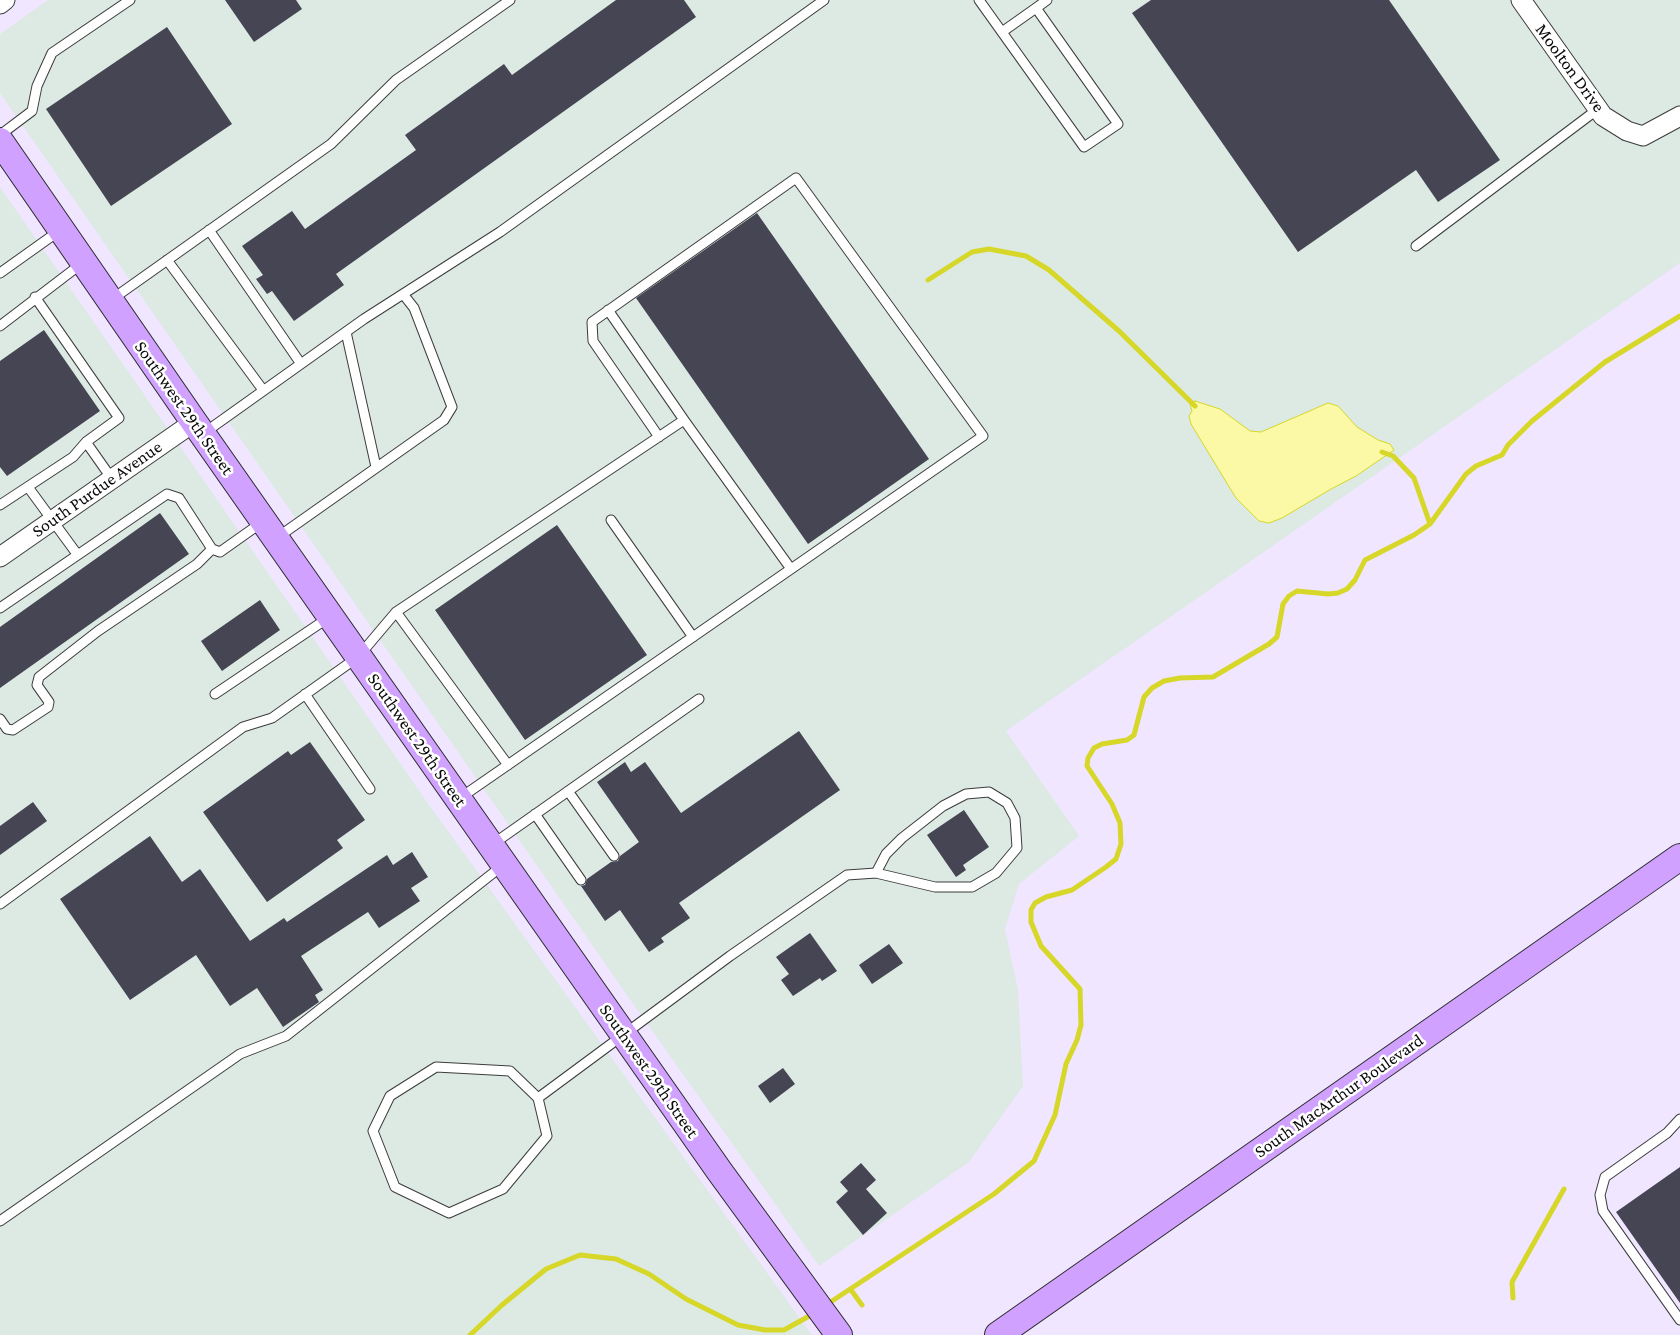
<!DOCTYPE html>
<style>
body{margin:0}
canvas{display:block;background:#f0e6ff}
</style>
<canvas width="1680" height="1335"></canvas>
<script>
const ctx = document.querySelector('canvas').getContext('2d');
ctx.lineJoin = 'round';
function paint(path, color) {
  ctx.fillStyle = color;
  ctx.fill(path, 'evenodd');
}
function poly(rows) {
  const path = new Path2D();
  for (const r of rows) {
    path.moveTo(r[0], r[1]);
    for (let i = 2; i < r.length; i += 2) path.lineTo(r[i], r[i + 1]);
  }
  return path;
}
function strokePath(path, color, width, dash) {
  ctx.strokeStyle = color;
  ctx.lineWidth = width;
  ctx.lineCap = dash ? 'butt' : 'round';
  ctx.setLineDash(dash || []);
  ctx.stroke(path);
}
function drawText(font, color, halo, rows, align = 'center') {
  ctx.font = font + ' "Crimson Pro",serif';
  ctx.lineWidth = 5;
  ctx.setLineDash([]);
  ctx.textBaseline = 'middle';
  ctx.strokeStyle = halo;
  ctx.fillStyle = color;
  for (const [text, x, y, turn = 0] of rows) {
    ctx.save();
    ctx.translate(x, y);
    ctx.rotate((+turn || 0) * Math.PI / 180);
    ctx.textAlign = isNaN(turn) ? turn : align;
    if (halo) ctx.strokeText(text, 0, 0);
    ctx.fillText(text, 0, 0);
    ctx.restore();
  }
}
paint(poly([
 [48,0,1680,0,1680,263,1006,731,1079,836,1019,884,1005,929,1018,990,1023,1086,969,1162,819,1266,631,1001,0,93,0,34],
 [0,187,427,802,812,1335,0,1335]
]), '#dceae3');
const water = poly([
 [1195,401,1220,409,1250,431,1261,432,1328,403,1338,406,1357,427,1378,440,1390,444,1394,450,1356,476,1331,489,1282,518,1269,523,1259,521,1236,498,1191,424,1189,416,1192,411,1190,404,1195,401]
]);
paint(water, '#fbf9a6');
strokePath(water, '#d6d728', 1);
strokePath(poly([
 [928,280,972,252,989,249,1026,256,1049,270,1119,331,1195,406],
 [1382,452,1393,456,1414,478,1430,524],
 [851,1290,862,1305],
 [1513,1298,1512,1282,1564,1189],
 [826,1305,994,1194,1034,1161,1055,1115,1066,1064,1077,1040,1081,1025,1080,989,1041,946,1031,922,1031,910,1035,903,1046,897,1072,890,1106,867,1116,859,1121,844,1120,823,1112,804,1087,766,1088,758,1094,748,1102,744,1127,740,1134,735,1144,697,1152,688,1164,681,1180,678,1213,677,1269,644,1277,637,1283,604,1289,596,1297,591,1328,594,1338,593,1347,589,1355,580,1365,560,1414,535,1430,524,1466,474,1476,466,1502,455,1508,445,1532,421,1605,362,1680,316],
 [470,1335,502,1305,546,1269,580,1255,616,1259,649,1274,686,1299,738,1325,765,1330,784,1330,813,1314]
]), '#d6d728', 5);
paint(poly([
 [225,0,296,0,302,9,254,42],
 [616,0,684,0,696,17,336,274,344,285,294,321,272,291,267,294,256,279,263,275,242,246,292,211,305,229,416,150,405,135,504,64,512,75],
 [1151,0,1389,0,1500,160,1438,202,1416,170,1298,252,1132,13],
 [167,27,232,124,111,206,46,109],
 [757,213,929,459,808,544,636,298],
 [44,330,100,411,7,476,0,467,0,361],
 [160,513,189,554,0,688,0,627],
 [557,525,647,655,525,740,435,610],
 [260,600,280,630,222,671,201,641],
 [799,731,840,790,679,903,690,918,661,938,664,942,649,952,620,910,605,921,581,886,585,885,587,879,611,862,618,861,620,856,639,842,597,782,625,762,631,772,645,762,681,813],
 [310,742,365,820,337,840,343,848,267,902,203,812,288,751,291,755],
 [33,802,47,821,0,855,0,826],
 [964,810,989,847,963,865,966,870,956,877,927,835],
 [150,836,182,882,200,869,250,941,284,918,287,922,387,855,393,865,412,852,428,877,411,888,420,901,379,928,368,912,301,956,323,990,315,995,319,1002,283,1027,257,988,230,1006,196,955,130,1000,60,899],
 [810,933,837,971,822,981,820,978,793,996,781,980,789,974,776,957],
 [889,944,903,963,872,984,859,965],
 [783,1068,795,1084,770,1103,758,1086],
 [861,1163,876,1180,866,1189,887,1213,863,1235,836,1202,848,1191,840,1182],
 [1680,1167,1680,1303,1616,1212]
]), '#454553');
const lane = poly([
 [979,0,1084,147,1118,124,1036,8,1047,0],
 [1002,32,1036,8],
 [0,135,32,111,37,86,52,53,130,0],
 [209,230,301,364],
 [1416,246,1598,109],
 [167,260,263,390],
 [0,273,59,231],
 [111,300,331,144,396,80,510,0],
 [608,310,684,420],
 [0,326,81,264],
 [346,332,376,467],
 [204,433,364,319,500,232,824,0],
 [659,437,593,341,592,322,796,178,983,436,791,569],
 [86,442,112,479],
 [28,487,77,554],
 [0,505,73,457,86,442,119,418,35,297],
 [611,520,693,637],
 [278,537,444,420,452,407,414,308,403,294],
 [0,608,167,494,179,498,212,549,220,552,261,523],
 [396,612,508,765],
 [215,694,328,618],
 [305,694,370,789],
 [0,719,7,729,13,730,48,707,49,702,37,685,39,677,98,631,197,564,212,549],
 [568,791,614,856],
 [535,814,581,880],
 [493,844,699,699],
 [0,904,243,727,272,718,358,657,396,612,684,420,791,569,460,798],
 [538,1098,510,1071,436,1067,390,1096,373,1131,395,1187,449,1213,503,1189,547,1136,538,1098,730,956,847,875,876,873,935,887,972,887,996,873,1017,848,1015,818,1007,803,989,792,966,794,943,806,902,838,886,854,876,873],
 [1680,1119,1667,1133,1605,1177,1600,1195,1603,1211,1680,1320],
 [0,1221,240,1054,286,1036,502,866]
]);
const street = poly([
 [1521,0,1603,116,1627,131,1643,136,1680,116],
 [0,4,5,0],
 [0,557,194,422]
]);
const secondary = poly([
 [0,141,194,422,720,1172,839,1335],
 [998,1335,1680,857]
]);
strokePath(lane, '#3c3c3c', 11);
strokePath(street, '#3c3c3c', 21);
strokePath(secondary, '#2b2b2b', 28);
strokePath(lane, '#fff', 9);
strokePath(street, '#fff', 19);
strokePath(secondary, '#d0a1ff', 26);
drawText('18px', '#090909', '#fff', [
 ["Moolton Drive",1570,68,54],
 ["Southwest 29th Street",184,408,55],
 ["South Purdue Avenue",97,489,-35],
 ["Southwest 29th Street",417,740,55],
 ["Southwest 29th Street",649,1071,55],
 ["South MacArthur Boulevard",1339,1096,-35]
]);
</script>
